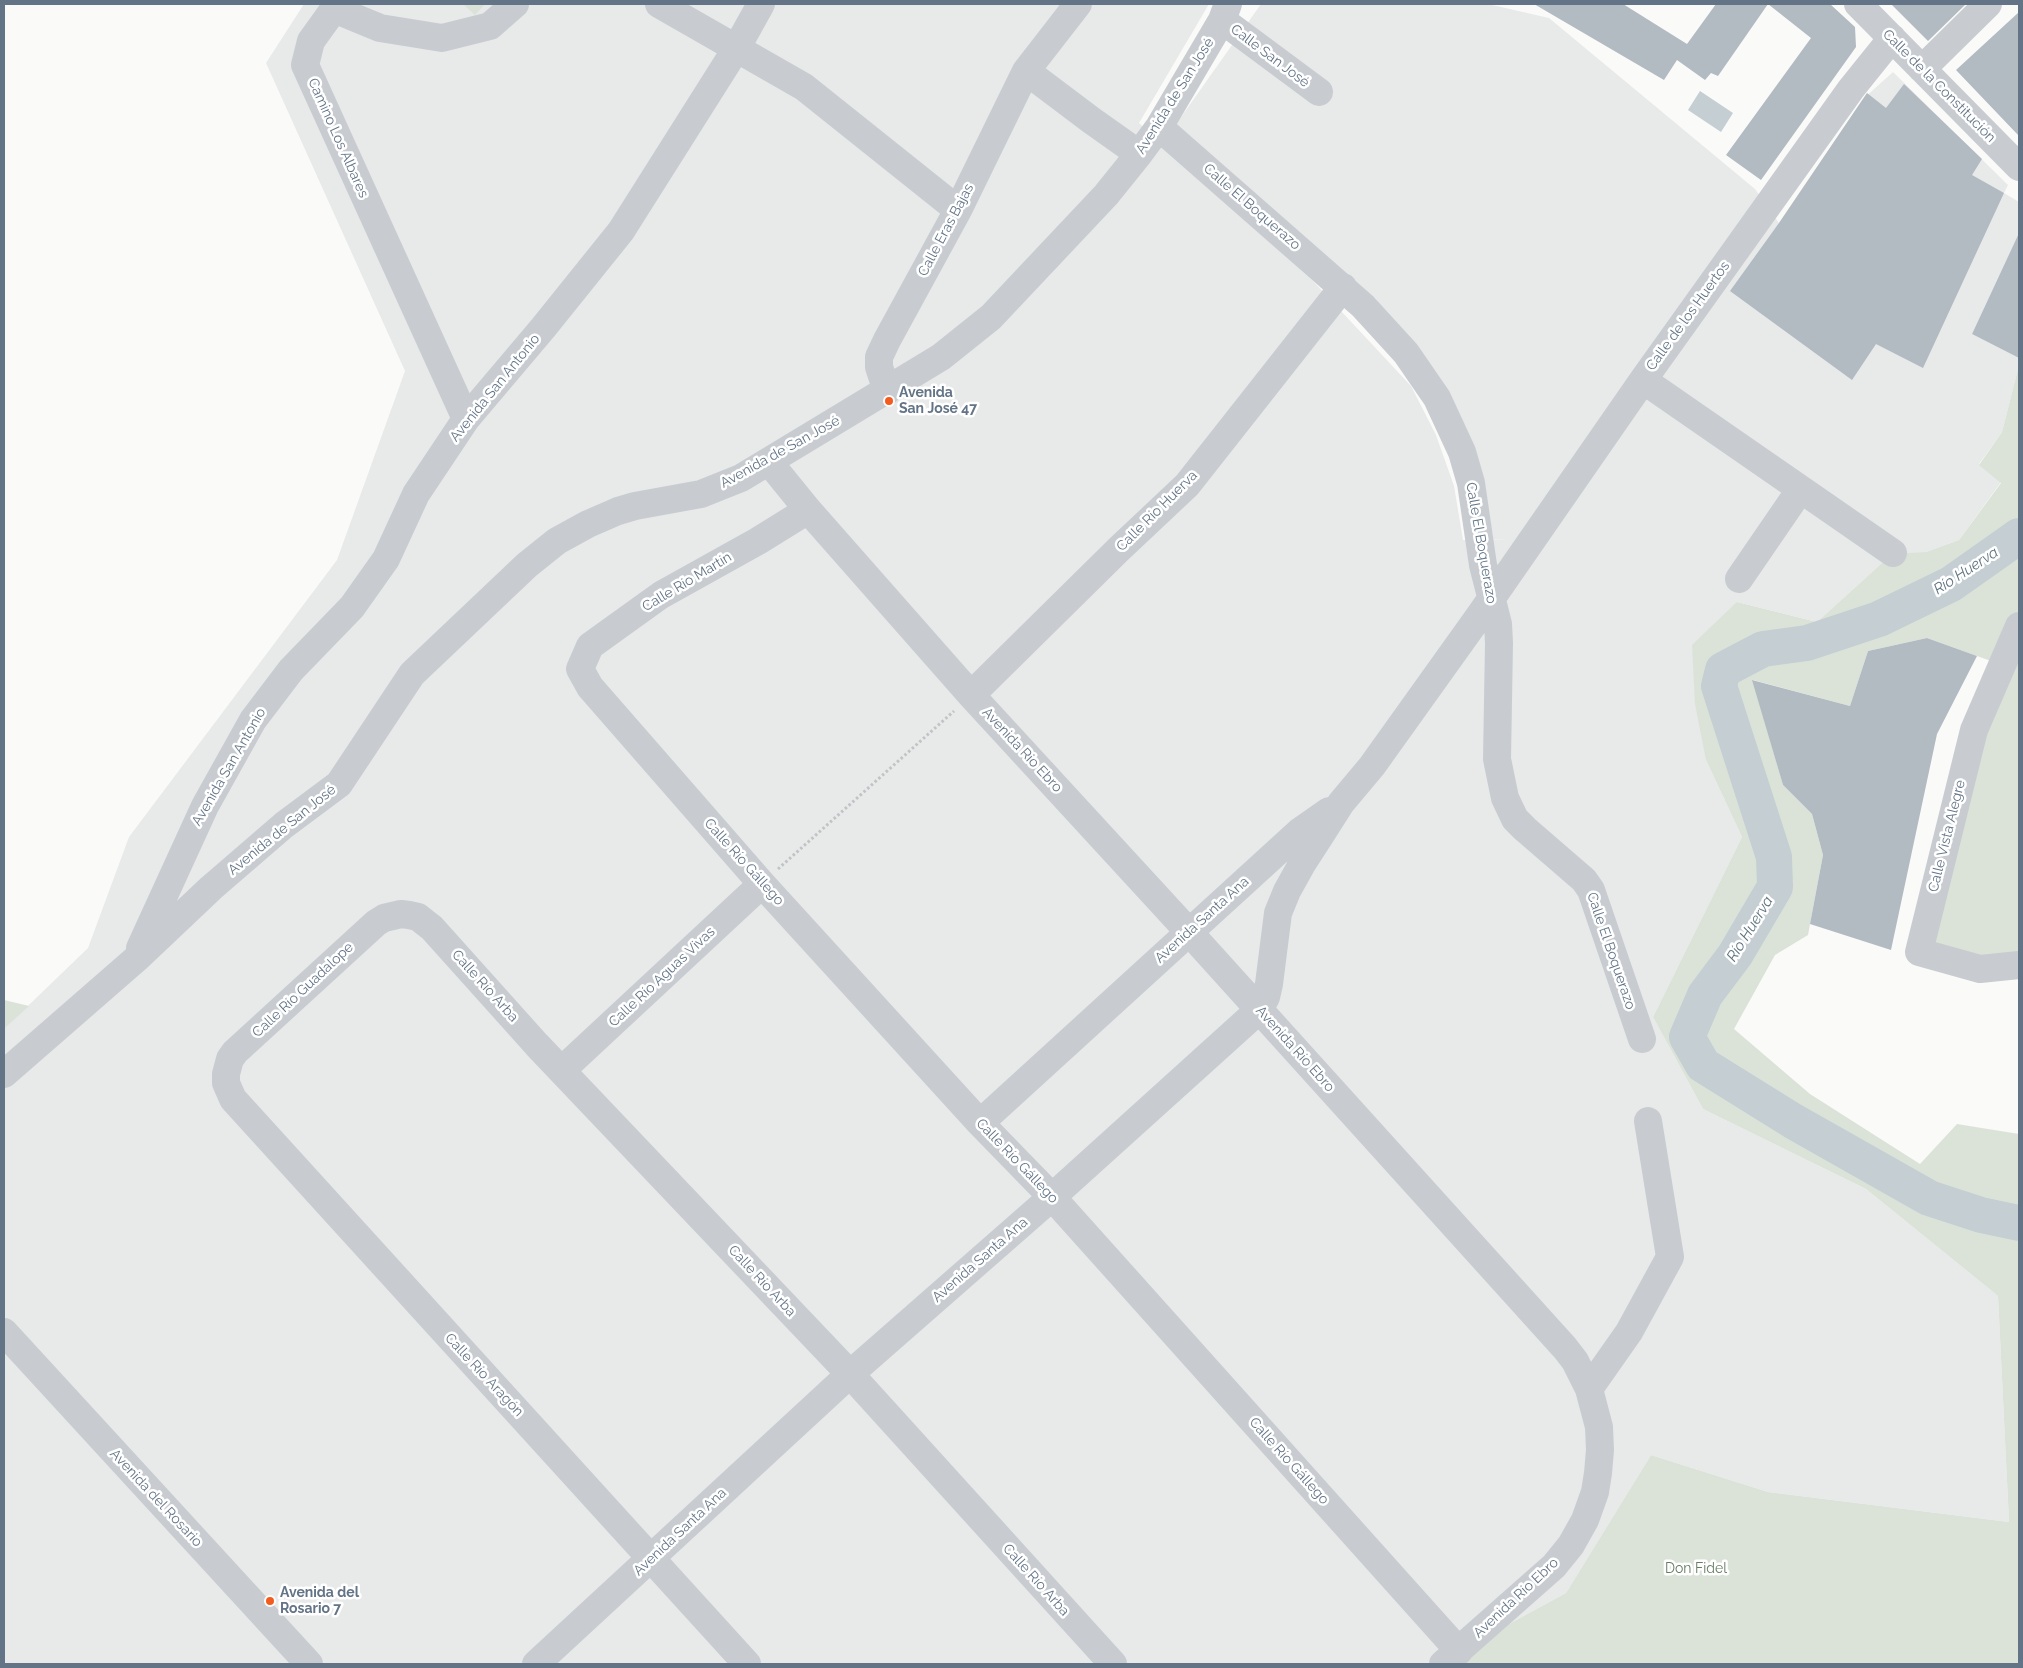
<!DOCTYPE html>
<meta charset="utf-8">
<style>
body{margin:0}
#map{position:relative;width:2023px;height:1668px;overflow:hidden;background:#fafaf8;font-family:Raleway,sans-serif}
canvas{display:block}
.frame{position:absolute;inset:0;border:5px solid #627486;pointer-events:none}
</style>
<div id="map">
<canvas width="2023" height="1668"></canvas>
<div class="frame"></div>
</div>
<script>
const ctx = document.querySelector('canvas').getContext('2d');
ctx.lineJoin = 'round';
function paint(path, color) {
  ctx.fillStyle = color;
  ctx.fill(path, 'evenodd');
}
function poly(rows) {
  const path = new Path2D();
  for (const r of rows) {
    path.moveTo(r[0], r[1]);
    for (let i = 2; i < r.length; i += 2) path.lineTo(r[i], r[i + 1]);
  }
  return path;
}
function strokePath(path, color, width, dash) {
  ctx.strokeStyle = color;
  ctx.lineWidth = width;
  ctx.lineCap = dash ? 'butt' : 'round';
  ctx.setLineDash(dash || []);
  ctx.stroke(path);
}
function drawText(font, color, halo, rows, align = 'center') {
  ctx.font = font + ' Raleway,sans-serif';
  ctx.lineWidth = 5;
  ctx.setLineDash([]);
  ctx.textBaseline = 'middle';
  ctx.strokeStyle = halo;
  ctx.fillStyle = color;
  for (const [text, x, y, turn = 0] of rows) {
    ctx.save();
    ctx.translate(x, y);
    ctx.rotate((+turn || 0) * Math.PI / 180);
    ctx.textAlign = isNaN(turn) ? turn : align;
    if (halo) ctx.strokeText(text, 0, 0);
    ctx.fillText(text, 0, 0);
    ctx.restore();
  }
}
paint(poly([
 [304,4,1209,4,1139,123,1313,281,1411,386,1436,435,1454,486,1463,540,1509,539,1493,539,1484,479,1462,421,1174,127,1261,4,1488,4,1549,18,1755,189,1779,223,1863,99,1893,72,2008,185,2004,193,2019,202,2019,233,1972,334,2019,358,2019,365,2002,432,1979,464,2001,482,1959,540,1926,552,1893,553,1817,622,1737,602,1706,760,1742,837,1653,1017,1703,1109,1866,1189,1998,1296,2009,1522,1768,1492,1651,1455,1566,1593,1459,1651,1443,1664,4,1664,4,1029,88,948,129,837,337,560,405,371,266,63]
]), '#e8e9e9');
paint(poly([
 [463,4,485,4,475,15],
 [2019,365,2019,965,1919,952,2002,665,1927,638,1868,651,1850,706,1753,680,1783,785,1812,814,1823,855,1808,935,1775,955,1734,1029,1810,1094,1920,1164,1957,1124,2019,1134,2019,1664,1443,1664,1459,1651,1566,1593,1651,1455,1768,1492,2009,1522,1998,1296,1866,1189,1703,1109,1653,1017,1742,837,1706,760,1695,704,1692,645,1737,602,1817,622,1893,553,1926,552,1959,540,2001,483,1979,465,2002,432],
 [4,1000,29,1006,4,1029]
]), '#dbe3d8');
paint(poly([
 [1700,91,1733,113,1721,132,1688,110]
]), '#c4ced3');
strokePath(poly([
 [2019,536,1951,584,1879,619,1807,643,1763,649,1723,670,1719,686,1774,857,1775,887,1735,955,1705,995,1687,1037,1703,1065,1793,1121,1929,1198,1981,1215,2019,1223]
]), '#c4ced3', 36);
paint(poly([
 [1534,4,1623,4,1687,44,1716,4,1830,4,1855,27,1856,47,1761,180,1726,155,1811,38,1768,4,1718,76,1711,73,1705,80,1677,60,1664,80],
 [1891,4,1966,4,1928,41],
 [2019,12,2019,136,1956,70],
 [1904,84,1982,159,1972,175,2004,193,1923,368,1876,344,1852,380,1730,291,1779,223,1867,93,1886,108],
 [2019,233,2019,358,1972,334],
 [1927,638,1977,656,1937,734,1891,950,1810,924,1823,855,1812,814,1783,785,1752,680,1850,706,1868,651]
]), '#b2bac2');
strokePath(poly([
 [778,869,954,711]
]), '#c1c4c6', 3, [2.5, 2.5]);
strokePath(poly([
 [659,4,804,87,958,210],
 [1858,4,2019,167],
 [1222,20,1319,92],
 [1922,69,1988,4],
 [1026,71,1091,120,1139,154],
 [1159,127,1363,306,1406,353,1437,398,1462,452,1471,483,1483,565,1498,624,1499,643,1497,759,1505,798,1515,819,1525,829,1584,880,1591,890,1642,1039],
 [1643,380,1893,553],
 [887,391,879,367,879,357,887,340,958,210,1026,71,1078,4],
 [466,419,305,65,311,41,334,9,380,28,442,38,490,26,515,4],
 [769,462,808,510,971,695,1189,932,1565,1348,1575,1361,1589,1389,1599,1427,1600,1450,1598,1473,1595,1492,1585,1520,1571,1545,1554,1566,1443,1664],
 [808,510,758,541,661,595,590,646,580,669,590,687,762,884,980,1123,1052,1197,1459,1651],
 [1739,579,1800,490],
 [2019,626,1974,730,1919,952,1980,969,2019,965],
 [971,695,1119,549,1187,485,1343,287],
 [140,948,205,806,253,720,291,670,352,607,386,559,416,494,466,419,543,328,621,231,736,49,761,4],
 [562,1070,762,884],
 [4,1074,136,959,211,888,284,825,339,784,412,674,527,565,557,541,588,524,618,511,635,506,701,494,741,478,941,357,991,317,1106,195,1139,154,1159,127,1222,20,1228,4],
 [980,1123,1299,832,1329,811],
 [4,1332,309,1664],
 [1589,1389,1629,1332,1670,1257,1648,1121],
 [536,1664,850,1374,1052,1197,1259,1010,1266,997,1269,984,1278,913,1287,891,1302,864,1322,833,1341,803,1372,766,1480,615,1643,380,1851,89,1892,38],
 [747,1664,233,1099,226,1083,226,1074,230,1059,235,1052,376,923,384,918,401,914,409,915,418,917,432,928,537,1045,850,1374,1113,1664]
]), '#c8ccd0', 28);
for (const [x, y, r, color] of [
 [889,401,5,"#f35b1f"],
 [270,1601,5,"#f35b1f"]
]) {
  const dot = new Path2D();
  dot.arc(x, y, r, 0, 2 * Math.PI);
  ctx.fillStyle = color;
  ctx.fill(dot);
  strokePath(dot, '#fff', 2);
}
drawText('14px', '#627486', '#fff', [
 ["Calle San José",1270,56,37],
 ["Calle de la Constitución",1939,86,45],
 ["Avenida de San José",1175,96,-58],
 ["Camino Los Albares",338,138,66],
 ["Calle El Boquerazo",1252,207,41],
 ["Calle Eras Bajas",946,230,-62],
 ["Calle de los Huertos",1688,316,-54],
 ["Avenida San Antonio",495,388,-51],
 ["Avenida de San José",780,452,-29],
 ["Calle Río Huerva",1157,511,-45],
 ["Calle El Boquerazo",1481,543,80],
 ["Calle Río Martín",687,582,-31],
 ["Avenida Río Ebro",1022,750,47],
 ["Avenida San Antonio",229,767,-60],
 ["Avenida de San José",282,830,-39],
 ["Calle Vista Alegre",1947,836,-76],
 ["Calle Río Gállego",744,862,48],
 ["Avenida Santa Ana",1202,920,-42],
 ["Calle El Boquerazo",1611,951,71],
 ["Calle Río Aguas Vivas",662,977,-43],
 ["Calle Río Arba",485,986,48],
 ["Calle Río Guadalope",303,990,-43],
 ["Avenida Río Ebro",1295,1049,48],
 ["Calle Río Gállego",1017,1161,46],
 ["Avenida Santa Ana",980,1260,-41],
 ["Calle Río Arba",762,1281,47],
 ["Calle Río Aragón",484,1375,47],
 ["Calle Río Gállego",1289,1461,48],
 ["Avenida del Rosario",156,1498,47],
 ["Avenida Santa Ana",680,1532,-43],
 ["Calle Río Arba",1036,1580,48],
 ["Avenida Río Ebro",1516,1598,-43]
]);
drawText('bold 14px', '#627486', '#fff', [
 ["Avenida",899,393],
 ["San José 47",899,409],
 ["Avenida del",280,1593],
 ["Rosario 7",280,1609]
], 'left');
drawText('14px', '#667c62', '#fff', [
 ["Don Fidel",1696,1569]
]);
drawText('italic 15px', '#5e747e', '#fff', [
 ["Río Huerva",1966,571,-33],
 ["Río Huerva",1750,929,-58]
]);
</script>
